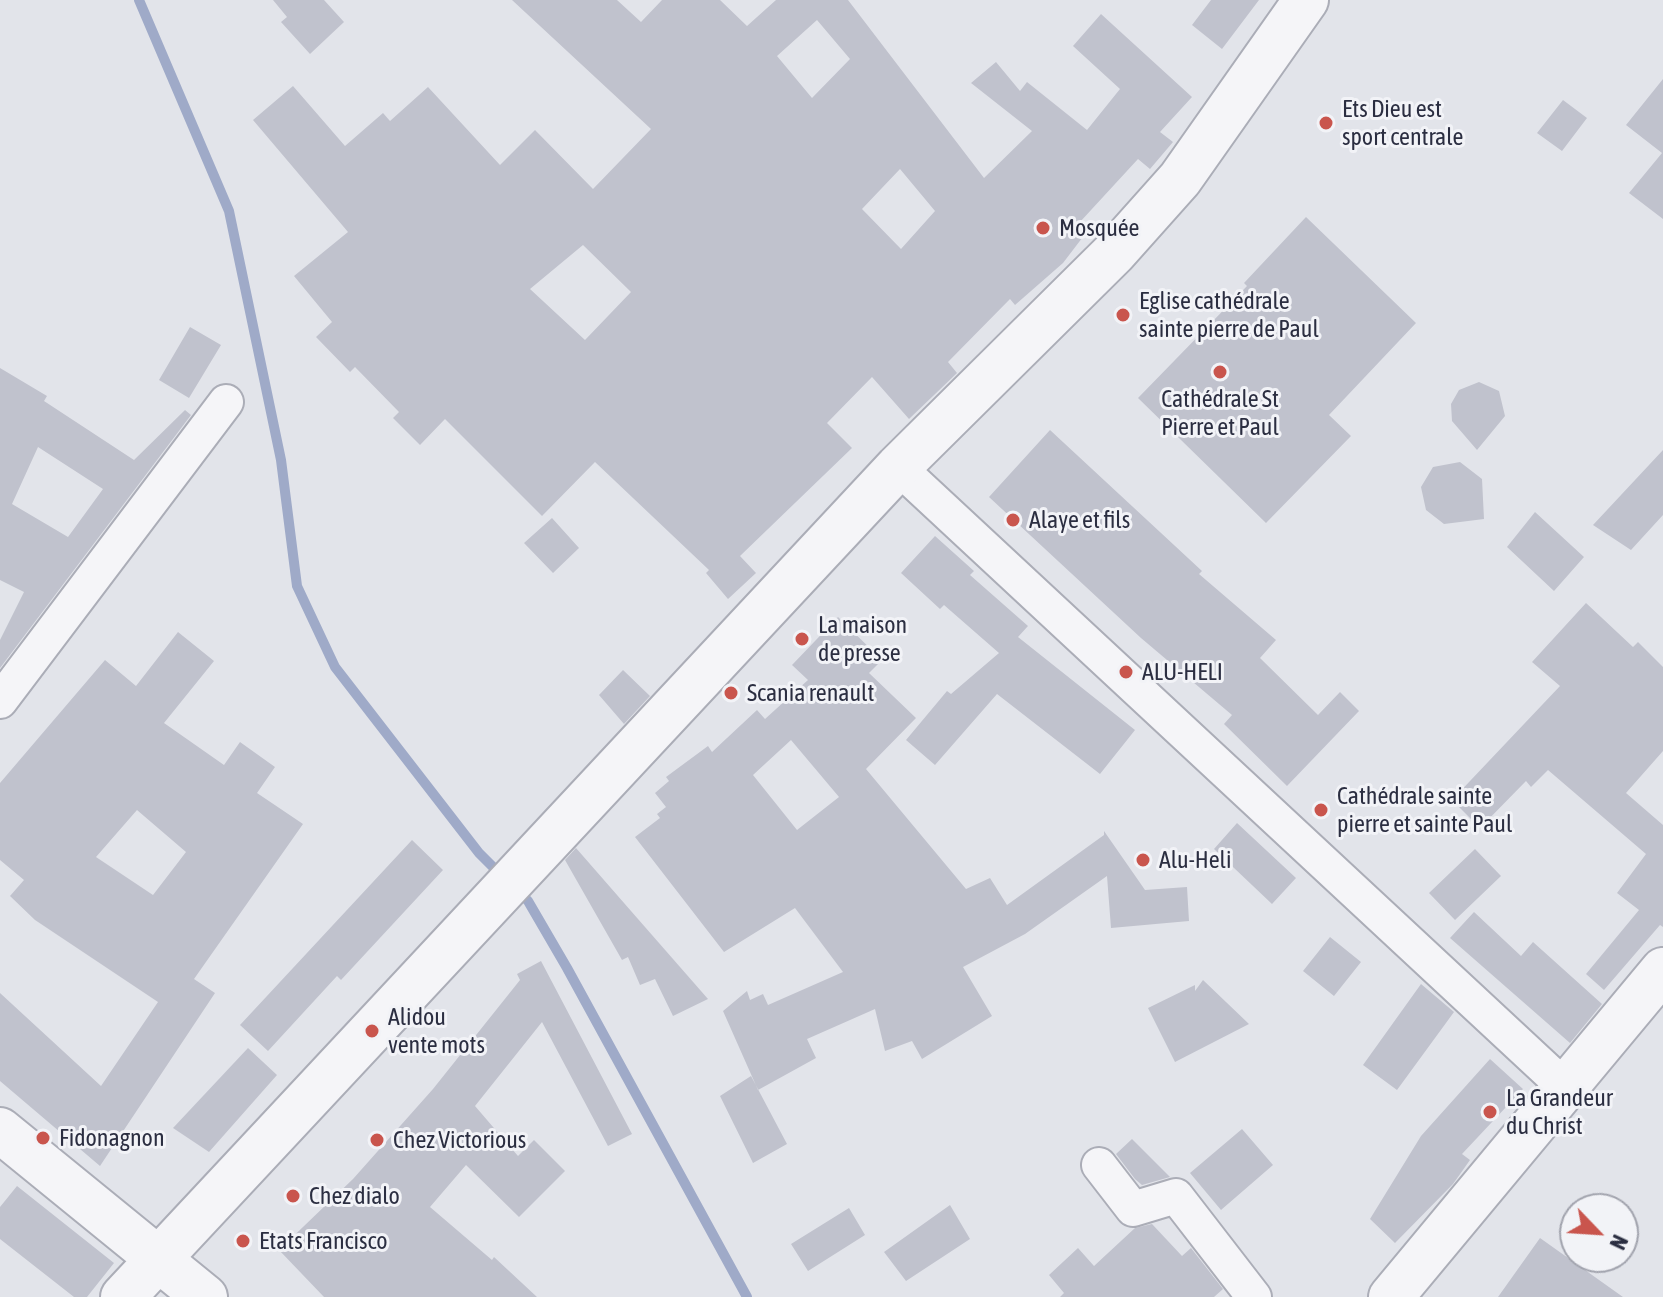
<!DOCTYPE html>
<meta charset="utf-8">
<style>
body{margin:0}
#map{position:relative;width:1663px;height:1297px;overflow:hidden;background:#e2e4ea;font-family:"Asap Condensed",sans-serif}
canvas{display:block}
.north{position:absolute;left:1559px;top:1193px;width:80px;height:80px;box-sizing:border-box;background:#f2f3f7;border:2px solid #a2a4ae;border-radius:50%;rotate:115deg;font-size:22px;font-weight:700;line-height:32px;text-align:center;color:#2b2e41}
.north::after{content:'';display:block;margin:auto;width:28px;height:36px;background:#c9554d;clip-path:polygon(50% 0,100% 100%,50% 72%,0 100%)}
</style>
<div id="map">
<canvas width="1663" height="1297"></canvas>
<div class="north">N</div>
</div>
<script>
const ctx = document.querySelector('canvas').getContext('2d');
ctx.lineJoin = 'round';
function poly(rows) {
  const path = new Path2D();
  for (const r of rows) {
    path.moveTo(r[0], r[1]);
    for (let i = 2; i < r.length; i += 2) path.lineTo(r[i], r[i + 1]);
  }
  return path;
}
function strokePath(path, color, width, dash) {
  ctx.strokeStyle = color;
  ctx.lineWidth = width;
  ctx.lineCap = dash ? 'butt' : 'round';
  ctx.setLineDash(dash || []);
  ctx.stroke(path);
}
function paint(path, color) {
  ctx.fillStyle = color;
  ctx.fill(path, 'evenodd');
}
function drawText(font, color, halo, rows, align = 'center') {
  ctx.font = font + ' "Asap Condensed",sans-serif';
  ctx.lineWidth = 6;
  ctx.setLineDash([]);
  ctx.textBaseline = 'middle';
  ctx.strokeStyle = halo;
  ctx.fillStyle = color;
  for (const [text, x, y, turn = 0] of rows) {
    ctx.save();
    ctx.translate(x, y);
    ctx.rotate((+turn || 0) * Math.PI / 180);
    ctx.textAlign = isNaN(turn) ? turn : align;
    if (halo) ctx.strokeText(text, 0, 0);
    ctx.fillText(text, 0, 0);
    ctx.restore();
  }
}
strokePath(poly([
 [139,0,229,211,281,460,297,586,335,667,479,853,501,875],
 [516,889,528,901,567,968,747,1297]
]), '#9faac8', 10);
paint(poly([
 [273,0,324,0,344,22,310,54,281,22,287,17],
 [512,0,617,0,641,22,662,0,720,0,747,26,776,0,848,0,984,178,1032,131,971,83,996,62,1020,91,1027,82,1087,130,1120,89,1073,46,1101,14,1192,97,1160,132,1173,142,1150,169,1138,159,1080,222,1089,229,1063,263,1015,305,1010,299,948,362,957,373,909,419,872,377,827,423,852,448,740,556,756,573,728,599,706,573,709,570,595,462,542,516,445,419,420,445,393,418,399,412,355,367,350,372,316,337,332,322,294,276,348,232,253,120,293,86,345,146,383,113,390,121,428,87,500,165,535,130,593,189,651,129],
 [817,20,850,59,812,98,777,56],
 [900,169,935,211,901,249,862,209],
 [583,245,631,292,585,340,530,289],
 [1211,0,1259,0,1222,49,1192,25],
 [1663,79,1663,219,1629,193,1662,153,1626,125],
 [1563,100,1587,118,1562,151,1537,133],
 [1306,217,1416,323,1329,415,1351,436,1266,523,1138,398,1247,286,1244,283],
 [190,327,221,345,189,398,159,380],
 [0,368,47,396,44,401,134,460,185,410,191,415,0,668,0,640,24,592,0,580],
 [38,447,103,489,68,537,12,504],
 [1479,382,1499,391,1505,416,1477,450,1452,421,1451,404,1459,390],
 [1050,430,1202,571,1199,574,1276,640,1260,658,1318,715,1340,692,1359,711,1287,786,1224,724,1232,715,1141,638,989,497],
 [1663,450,1663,515,1631,550,1593,525],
 [1460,462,1482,479,1484,519,1444,524,1426,510,1421,487,1433,467],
 [1535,512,1584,557,1554,591,1507,547],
 [552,518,579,548,553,573,524,543],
 [935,536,974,571,970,575,1028,626,1018,637,1135,730,1100,774,997,694,935,765,906,740,947,691,951,694,999,653,944,605,940,609,901,573],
 [1586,603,1633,647,1638,642,1663,667,1663,751,1626,793,1663,825,1663,927,1660,925,1604,990,1586,974,1639,910,1617,893,1646,854,1548,770,1531,787,1526,781,1480,828,1452,800,1560,686,1532,662],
 [838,617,882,660,869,673,916,718,866,769,966,889,990,878,1007,905,1104,835,1104,831,1145,890,1187,887,1189,921,1111,928,1107,876,1025,934,963,967,992,1016,922,1059,912,1041,885,1051,875,1009,807,1039,816,1058,758,1090,723,1011,747,991,750,1000,763,994,768,1005,843,972,795,908,724,952,635,837,660,818,657,814,666,807,655,793,669,781,666,777,708,746,712,752,757,710,765,719,808,680,792,665],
 [791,740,839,797,797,830,753,775],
 [178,632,214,661,164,723,224,765,240,742,275,767,257,793,303,824,194,979,215,993,100,1166,0,1081,0,993,101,1086,158,1002,35,920,10,896,24,880,0,860,0,783,105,660,136,686],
 [137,810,186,852,153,895,96,857],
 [623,670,650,696,624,724,599,695],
 [1237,823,1296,878,1272,904,1214,849],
 [412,840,443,870,341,980,337,976,268,1051,240,1025],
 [576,848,631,911,708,999,673,1016,655,979,640,985,628,957,622,960,565,860],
 [1475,849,1501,876,1455,920,1429,893],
 [1474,912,1521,956,1533,942,1602,1004,1570,1043,1450,938],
 [1330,937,1361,962,1334,996,1303,971],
 [541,961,632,1134,608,1146,542,1022,475,1106,518,1156,534,1140,565,1171,519,1217,466,1165,430,1207,492,1260,494,1257,537,1297,324,1297,279,1250,353,1179,433,1089,520,980,517,974],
 [1203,980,1249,1024,1175,1062,1148,1008,1195,985,1195,991],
 [1421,984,1454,1012,1397,1090,1363,1065],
 [248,1048,277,1075,209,1152,173,1128],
 [1490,1059,1523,1089,1462,1154,1470,1160,1453,1184,1395,1243,1370,1219,1421,1136],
 [751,1076,787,1144,753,1163,720,1096],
 [1242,1129,1273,1165,1221,1210,1190,1173],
 [1132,1139,1170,1177,1142,1185,1135,1179,1116,1154],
 [17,1186,114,1263,87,1297,74,1297,0,1239,0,1207],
 [950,1205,970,1239,906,1281,884,1252],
 [849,1208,865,1235,808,1271,791,1244],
 [1152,1224,1182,1256,1191,1248,1223,1289,1214,1297,1060,1297,1064,1293,1049,1275,1078,1248,1094,1266,1135,1228],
 [1540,1238,1623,1297,1498,1297]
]), '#c0c2cd');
const minor = poly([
 [898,467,1566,1088],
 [0,701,226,402],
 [1099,1165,1133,1209,1176,1196,1254,1297]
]);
const tertiary = poly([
 [0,1130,205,1297],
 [123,1297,898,467,1114,253,1180,179,1306,0],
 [1391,1297,1663,970]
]);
strokePath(minor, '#abadb7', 38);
strokePath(tertiary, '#abadb7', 48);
strokePath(minor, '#f5f5f8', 34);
strokePath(tertiary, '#f5f5f8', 44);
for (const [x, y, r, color] of [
 [1326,123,8,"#c9554d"],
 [1043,228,8,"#c9554d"],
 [1123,315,8,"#c9554d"],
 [1220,372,8,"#c9554d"],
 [1013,520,8,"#c9554d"],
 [802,639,8,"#c9554d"],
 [1126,672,8,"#c9554d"],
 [731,693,8,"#c9554d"],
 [1321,810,8,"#c9554d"],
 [1143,860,8,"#c9554d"],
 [372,1031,8,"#c9554d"],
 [1490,1112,8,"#c9554d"],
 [43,1138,8,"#c9554d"],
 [377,1140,8,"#c9554d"],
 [293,1196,8,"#c9554d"],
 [243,1241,8,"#c9554d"]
]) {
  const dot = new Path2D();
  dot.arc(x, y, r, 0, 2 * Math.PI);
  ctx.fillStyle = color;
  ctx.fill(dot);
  strokePath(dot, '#f2f3f7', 3);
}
drawText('24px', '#2b2e41', '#f2f3f7', [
 ["Ets Dieu est",1342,109],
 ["sport centrale",1342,137],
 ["Mosquée",1059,228],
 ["Eglise cathédrale",1139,301],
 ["sainte pierre de Paul",1139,329],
 ["Cathédrale St",1220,399,"center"],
 ["Pierre et Paul",1220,427,"center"],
 ["Alaye et fils",1029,520],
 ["La maison",818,625],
 ["de presse",818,653],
 ["ALU-HELI",1142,672],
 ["Scania renault",747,693],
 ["Cathédrale sainte",1337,796],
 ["pierre et sainte Paul",1337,824],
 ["Alu-Heli",1159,860],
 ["Alidou",388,1017],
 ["vente mots",388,1045],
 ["La Grandeur",1506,1098],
 ["du Christ",1506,1126],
 ["Fidonagnon",59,1138],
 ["Chez Victorious",393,1140],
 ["Chez dialo",309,1196],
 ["Etats Francisco",259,1241]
], 'left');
</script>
